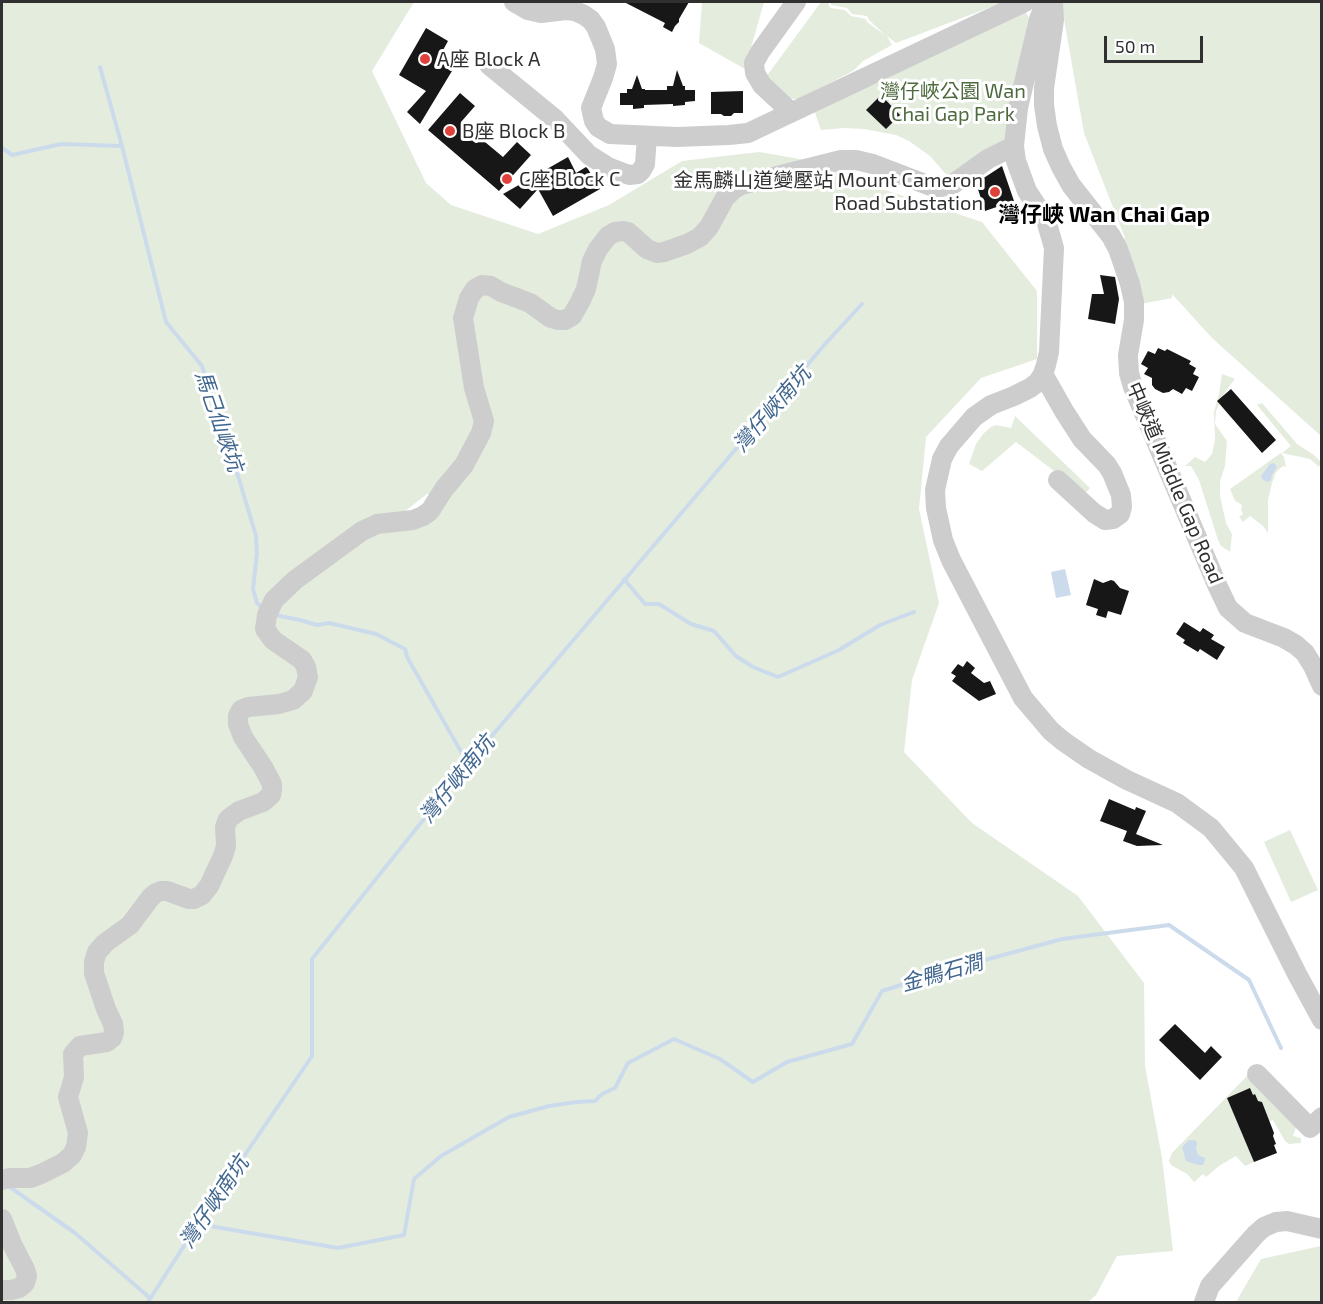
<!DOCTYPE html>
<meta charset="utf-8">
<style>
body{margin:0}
#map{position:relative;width:1323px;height:1304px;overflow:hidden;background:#fff;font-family:"Exo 2",sans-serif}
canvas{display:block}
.frame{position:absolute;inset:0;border:3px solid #303030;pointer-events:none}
.scale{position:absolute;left:1104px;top:36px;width:99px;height:27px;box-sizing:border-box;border:3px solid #303030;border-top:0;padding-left:8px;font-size:18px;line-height:21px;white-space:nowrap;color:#303030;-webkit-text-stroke:4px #fff;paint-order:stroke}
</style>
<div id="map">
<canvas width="1323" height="1304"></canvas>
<div class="frame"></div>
<div class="scale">50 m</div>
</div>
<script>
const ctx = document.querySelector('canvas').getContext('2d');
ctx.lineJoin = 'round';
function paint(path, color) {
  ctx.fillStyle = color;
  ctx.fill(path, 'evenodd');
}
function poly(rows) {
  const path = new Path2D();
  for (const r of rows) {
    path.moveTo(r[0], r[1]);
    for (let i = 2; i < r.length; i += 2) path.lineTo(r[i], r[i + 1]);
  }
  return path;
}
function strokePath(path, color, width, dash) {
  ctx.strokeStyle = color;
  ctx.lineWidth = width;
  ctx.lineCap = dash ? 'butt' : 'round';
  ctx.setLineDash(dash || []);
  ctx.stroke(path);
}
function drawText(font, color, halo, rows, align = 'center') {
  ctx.font = font + ' "Exo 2","Noto Sans TC",sans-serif';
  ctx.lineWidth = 6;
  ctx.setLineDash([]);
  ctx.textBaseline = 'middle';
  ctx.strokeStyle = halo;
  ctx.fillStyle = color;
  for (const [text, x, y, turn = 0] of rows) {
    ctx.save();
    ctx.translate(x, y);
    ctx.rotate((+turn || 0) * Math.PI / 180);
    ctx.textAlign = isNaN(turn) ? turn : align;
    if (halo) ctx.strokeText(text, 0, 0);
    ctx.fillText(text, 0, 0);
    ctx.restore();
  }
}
paint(poly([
 [2,2,414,2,372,71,426,183,451,205,538,234,609,205,682,161,759,152,823,163,870,185,982,222,1037,291,1037,359,981,378,926,437,919,509,939,603,912,680,904,752,972,823,1078,896,1144,983,1145,1066,1162,1158,1173,1251,1117,1256,1096,1295,1088,1302,2,1302],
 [427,494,436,496,405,524,404,512],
 [702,2,764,2,745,69,699,43],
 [821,2,828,2,830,8,845,10,851,16,866,19,867,22,885,35,869,20,867,16,852,14,847,8,831,5,831,2,1004,2,896,43,887,36,892,45,863,61,853,71,799,99,793,99,784,95,766,77],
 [1061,2,1321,2,1321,436,1212,338,1172,294,1172,298,1141,304,1134,270,1128,247,1123,239,1125,238,1084,133],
 [1025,11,1029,18,1009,107,1005,143,951,180,930,156,909,141,896,135,864,129,844,128,821,130,813,107],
 [1222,374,1235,379,1227,389,1221,399,1216,411,1215,424,1227,441,1225,466,1220,481,1220,496,1226,523,1232,534,1230,552,1221,546,1218,540,1199,480,1191,466,1185,466,1195,457,1205,462,1212,454,1215,440,1214,412,1219,394],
 [1262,403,1297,444,1314,455,1321,462,1319,467,1310,459,1282,453,1291,446,1257,405],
 [1015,416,1090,488,1083,496,1058,474,1016,442,982,471,969,464,976,444,983,434,991,427,996,425,1011,428],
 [1281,453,1284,457,1286,467,1283,466,1276,472,1272,483,1268,500,1268,533,1263,526,1250,516,1243,522,1239,517,1243,514,1241,510,1242,505,1239,503,1235,501,1230,489],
 [1290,830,1318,890,1291,902,1264,842],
 [1249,1074,1297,1124,1293,1136,1301,1138,1301,1143,1289,1144,1285,1141,1273,1120,1269,1121,1262,1102,1258,1101,1255,1094,1228,1098,1254,1162,1245,1166,1236,1156,1219,1166,1206,1177,1203,1174,1194,1182,1187,1174,1171,1165,1169,1161,1172,1153],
 [1321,1246,1321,1302,1236,1302,1261,1259]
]), '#e4ecde');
paint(poly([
 [1274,463,1277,467,1272,475,1271,480,1268,482,1263,480,1261,476,1270,464],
 [1065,569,1071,595,1056,598,1051,572],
 [1189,1140,1194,1140,1197,1142,1196,1149,1198,1155,1205,1158,1205,1161,1203,1165,1198,1165,1186,1161,1182,1147]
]), '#ccdbeb');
strokePath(poly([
 [100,67,122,146,166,322,202,366,239,479,256,536,257,553,253,589,257,603,263,609],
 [2,148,12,155,61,144,122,146],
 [624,579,645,604,659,604,691,624,714,631,736,656,753,667,778,677,839,650,880,625,914,612],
 [275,615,300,620,317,625,329,623,376,634,405,649,407,657,468,764],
 [7,1185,75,1233,150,1298],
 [198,1224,338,1248,404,1235,414,1179,441,1156,509,1117,549,1106,576,1102,595,1101,602,1094,615,1088,628,1063,674,1039,720,1059,753,1082,787,1062,852,1044,882,991,948,970,1062,939,1169,925,1249,980,1281,1048],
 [148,1302,198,1224,312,1056,312,959,468,764,826,343,862,304]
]), '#ccdbeb', 4);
paint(poly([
 [624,2,689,2,679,19,679,22,675,26,672,32,663,27,665,23],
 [426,28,448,41,442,52,458,61,420,124,407,112,426,91,399,75],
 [677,70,683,86,685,86,685,90,695,90,695,101,685,102,685,105,673,106,673,104,644,105,644,108,633,109,633,105,620,105,620,93,627,93,627,89,632,89,637,75,642,89,645,89,645,90,667,90,667,86,673,86],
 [743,91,743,113,734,113,731,116,724,116,721,114,711,114,711,92],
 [460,93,475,106,461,122,503,157,517,142,531,155,499,191,428,130],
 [881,95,900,115,886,129,866,110],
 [568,157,576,173,586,167,588,169,600,189,553,216,538,189,520,209,503,194],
 [1002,166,1014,201,985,211,976,183],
 [1100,275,1115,277,1119,299,1115,324,1088,319,1092,294,1104,294],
 [1158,348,1165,351,1167,349,1191,361,1189,364,1196,368,1193,374,1199,377,1192,391,1186,388,1182,394,1173,389,1169,392,1163,393,1155,389,1152,385,1152,378,1144,374,1148,368,1141,364,1148,351,1155,354],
 [1231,389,1276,440,1262,453,1217,401],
 [1094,579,1103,583,1111,580,1114,581,1120,588,1129,591,1121,615,1108,611,1106,618,1096,615,1098,609,1086,605],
 [1184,622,1200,632,1203,628,1214,635,1211,639,1225,647,1217,660,1200,649,1198,652,1183,643,1185,640,1176,634],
 [967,661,975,668,971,673,984,683,990,681,996,694,979,701,952,681,956,676,951,673,958,664,963,667],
 [1109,799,1135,810,1136,807,1146,811,1136,834,1163,845,1137,846,1123,841,1127,831,1100,821],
 [1175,1024,1205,1053,1211,1046,1222,1057,1200,1080,1159,1040],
 [1250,1088,1253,1095,1255,1094,1258,1101,1262,1102,1274,1133,1273,1136,1276,1144,1274,1145,1277,1153,1254,1162,1227,1098]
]), '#171717');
strokePath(poly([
 [514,2,528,10,541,13,566,10,575,11,584,15,591,20,596,27,605,49,607,64,603,78,591,108,594,121,598,127,610,134,677,137,729,135,748,133,1025,2],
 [1046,2,1039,19,1018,108,1014,146,1016,161,1027,191,1046,220,1054,248,1049,352,1046,365,1043,374,1038,382,1030,388,1014,396,991,405,974,417,949,446,942,459,935,490,936,508,943,540,951,560,1023,698,1051,731,1063,741,1089,759,1127,780,1177,803,1211,828,1244,868,1297,974,1322,1020],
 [1053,2,1054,20,1044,88,1044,105,1047,126,1053,149,1061,167,1071,185,1111,236,1118,249,1130,284,1134,302,1134,320,1128,355,1129,373,1133,387,1218,587,1228,608,1245,623,1284,638,1296,645,1305,653,1313,666,1322,686],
 [489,65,555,119,589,155,608,167,629,175,638,174,641,171,645,164,647,136],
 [791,112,762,85,755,73,754,63,760,52,796,2],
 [1043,374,1064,411,1082,439,1107,465,1112,473,1121,495,1122,507,1120,514,1113,519,1105,520,1094,513,1058,480],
 [1257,1074,1310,1128,1322,1117],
 [2,1180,9,1178,30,1178,41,1174,63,1163,72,1155,76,1147,78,1133,68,1097,74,1077,73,1054,80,1046,107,1042,112,1038,114,1032,113,1024,106,1009,94,973,94,962,97,952,105,943,130,925,151,897,156,893,161,891,167,891,189,899,194,899,202,895,209,886,223,856,226,846,225,827,228,819,239,811,263,802,271,795,272,790,272,784,263,767,243,737,238,724,238,716,241,710,248,707,279,704,293,700,303,691,308,677,306,667,302,660,273,640,265,629,267,615,274,600,295,580,362,531,377,524,413,520,423,516,430,511,444,489,464,465,481,433,484,421,474,388,463,318,469,298,475,289,482,285,491,286,501,292,530,303,551,318,558,320,565,320,572,316,580,302,586,289,592,261,598,249,608,236,615,232,623,231,628,232,647,249,657,253,664,252,687,244,700,237,709,227,725,198,734,189,741,185,841,160,856,160,873,164,933,187,941,187,953,184,988,159,1014,146],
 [2,1219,12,1244,25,1269,27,1276,25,1283,19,1288,11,1290,2,1290],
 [1204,1302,1210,1286,1256,1234,1264,1227,1276,1222,1287,1221,1322,1229]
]), '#cdcdcd', 20);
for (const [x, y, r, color] of [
 [425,59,6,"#de423b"],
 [450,131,6,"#de423b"],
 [507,179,6,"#de423b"],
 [995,192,6,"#de423b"]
]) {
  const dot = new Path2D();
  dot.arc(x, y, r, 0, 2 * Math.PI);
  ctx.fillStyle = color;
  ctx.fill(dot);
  strokePath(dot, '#fff', 2);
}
drawText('20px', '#303030', '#fff', [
 ["A座 Block A",437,59],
 ["B座 Block B",462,131],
 ["C座 Block C",519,179],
 ["金馬麟山道變壓站 Mount Cameron",983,180,"right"],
 ["Road Substation",983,203,"right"]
], 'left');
drawText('20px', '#4e6a3f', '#fff', [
 ["灣仔峽公園 Wan",953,91],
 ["Chai Gap Park",953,114]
]);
drawText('20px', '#303030', '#fff', [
 ["中峽道 Middle Gap Road",1175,483,67]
]);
drawText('italic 21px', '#41678f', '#fff', [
 ["灣仔峽南坑",772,409,-49],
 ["馬己仙峽坑",219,421,71],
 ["灣仔峽南坑",457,779,-51],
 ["金鴨石澗",942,973,-16],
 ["灣仔峽南坑",214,1202,-56]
]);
drawText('bold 22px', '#000', '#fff', [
 ["灣仔峽 Wan Chai Gap",1104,215]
]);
</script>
